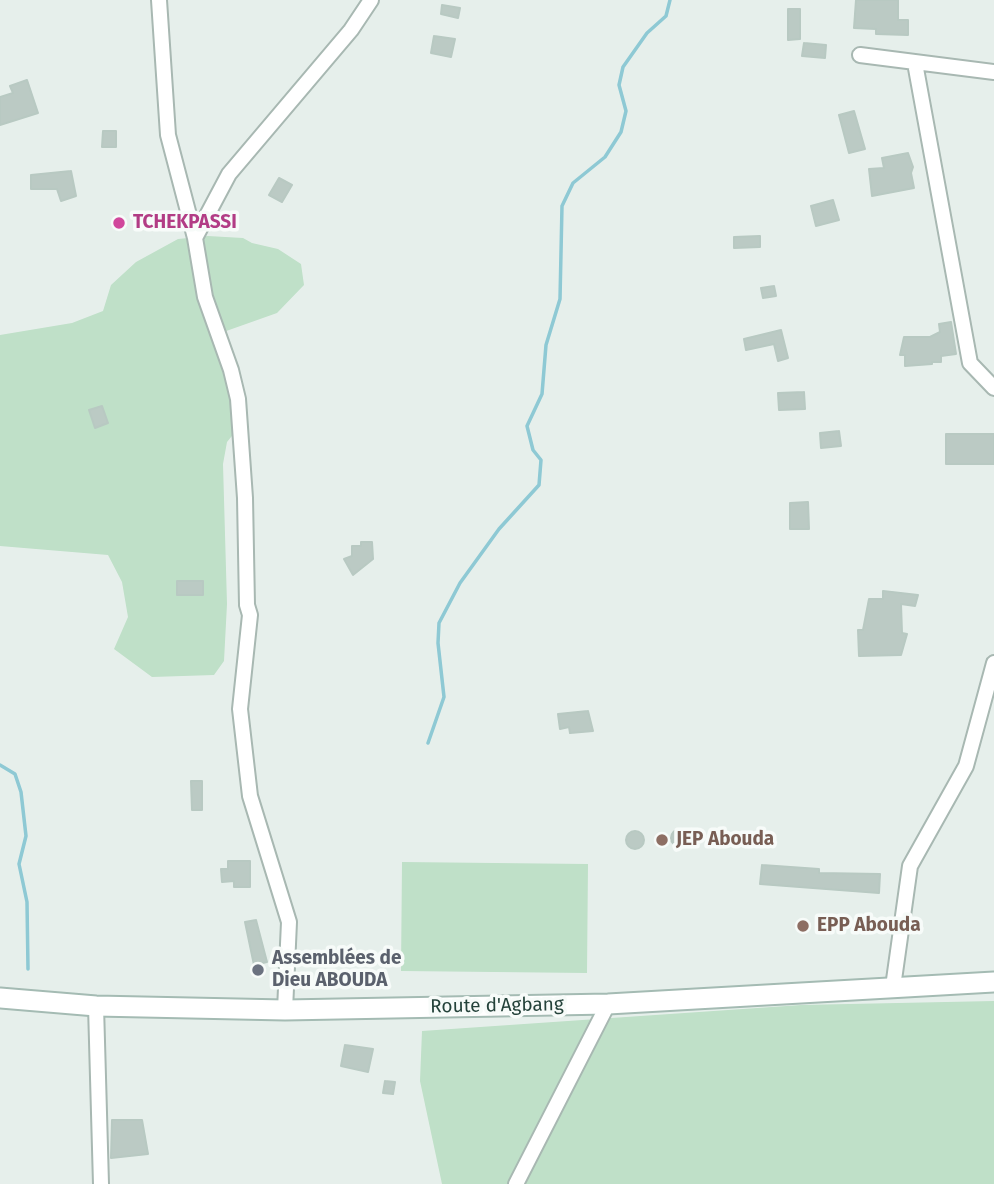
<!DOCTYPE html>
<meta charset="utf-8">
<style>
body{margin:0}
canvas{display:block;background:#e6efeb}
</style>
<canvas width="994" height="1184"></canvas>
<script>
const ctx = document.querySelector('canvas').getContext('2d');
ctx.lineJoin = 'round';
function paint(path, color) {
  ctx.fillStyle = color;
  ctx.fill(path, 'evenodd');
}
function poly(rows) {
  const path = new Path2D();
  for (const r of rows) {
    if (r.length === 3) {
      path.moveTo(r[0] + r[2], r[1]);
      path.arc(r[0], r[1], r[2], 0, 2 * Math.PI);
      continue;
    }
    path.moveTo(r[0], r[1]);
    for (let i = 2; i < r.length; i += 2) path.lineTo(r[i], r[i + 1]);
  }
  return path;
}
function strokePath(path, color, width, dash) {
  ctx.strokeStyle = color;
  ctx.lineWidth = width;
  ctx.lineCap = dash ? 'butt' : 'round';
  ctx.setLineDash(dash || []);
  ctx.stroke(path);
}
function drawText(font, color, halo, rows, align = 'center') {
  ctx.font = font + ' "Fira Sans",sans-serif';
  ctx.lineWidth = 7;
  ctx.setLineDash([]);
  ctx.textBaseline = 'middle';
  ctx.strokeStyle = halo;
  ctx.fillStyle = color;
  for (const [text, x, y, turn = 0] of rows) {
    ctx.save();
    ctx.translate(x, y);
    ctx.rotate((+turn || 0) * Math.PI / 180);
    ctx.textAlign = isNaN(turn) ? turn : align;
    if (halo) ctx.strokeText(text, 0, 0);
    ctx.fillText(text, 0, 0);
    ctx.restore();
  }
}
paint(poly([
 [208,236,243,238,252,243,278,249,301,264,304,285,277,313,215,335,230,379,236,431,227,442,223,464,227,604,224,661,214,675,152,677,114,649,128,617,122,582,108,555,0,546,0,335,72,323,103,311,111,285,136,262,178,239],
 [402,862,588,864,587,973,401,971],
 [994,1001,994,1184,442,1184,420,1081,422,1031,801,1005]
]), '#bfe0c8');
strokePath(poly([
 [428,743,444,697,438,643,439,623,460,583,499,529,539,485,541,460,533,450,527,426,542,394,546,345,560,299,562,206,573,183,605,157,621,132,626,111,619,85,623,67,647,33,666,16,670,0],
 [0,765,15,774,21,792,26,836,19,864,27,902,28,969]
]), '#8ec9d4', 3.5);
const building = poly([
 [856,0,898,0,898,20,908,20,908,35,876,34,876,29,854,28,856,0],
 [442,5,460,8,458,18,441,14,442,5],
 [788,9,800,9,800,39,788,40,788,9],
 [434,36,455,39,451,57,431,53,434,36],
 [804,43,826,45,825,58,802,56,804,43],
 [27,80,38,113,0,125,0,97,13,93,10,86,27,80],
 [854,111,865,149,849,153,839,115,854,111],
 [103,131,116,131,116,147,102,147,103,131],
 [908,153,913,167,911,173,914,188,872,196,869,169,884,168,882,158,908,153],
 [71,171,76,196,61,201,57,189,31,189,31,175,71,171],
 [279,178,292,185,282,202,269,195,279,178],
 [833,200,839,220,816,226,811,206,833,200],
 [760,236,760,247,734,248,734,237,760,236],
 [774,286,776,296,763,298,761,288,774,286],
 [951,322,956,354,941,356,941,362,932,362,932,364,905,366,905,355,900,355,904,337,930,337,940,332,939,324,951,322],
 [781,330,788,358,778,361,774,344,746,350,744,339,781,330],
 [804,392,805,409,779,410,778,393,804,392],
 [102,406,108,423,95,428,89,410,102,406],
 [839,431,841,446,821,448,820,433,839,431],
 [946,434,994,434,994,464,946,464,946,434],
 [808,502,809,529,790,529,790,503,808,502],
 [361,542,372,542,373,559,353,575,344,559,352,556,352,546,361,546,361,542],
 [177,581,203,581,203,595,177,595,177,581],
 [883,591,918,595,915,606,901,604,902,633,907,634,901,655,859,656,858,630,863,630,869,599,883,599,883,591],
 [588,711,593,731,570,733,569,727,560,729,558,714,588,711],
 [191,781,202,781,202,810,192,810,191,781],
 [680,838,9],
 [635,840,9],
 [228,861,250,861,250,887,234,887,234,881,222,882,221,869,228,869,228,861],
 [762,865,819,869,819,873,880,874,879,893,760,884,762,865],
 [256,920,267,962,254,965,245,922,256,920],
 [345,1045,373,1049,368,1072,341,1066,345,1045],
 [385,1081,395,1082,393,1094,383,1093,385,1081],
 [112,1120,142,1120,148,1154,111,1158,112,1120]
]);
paint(building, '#bbcac4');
strokePath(building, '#b8c9c2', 2);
const street = poly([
 [159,0,168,135,195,238],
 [860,55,994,72],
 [915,63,970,363,994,388],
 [893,987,910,866,966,766,994,663],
 [96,1006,101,1184],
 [285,1010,289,922,250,796,240,709,250,615,247,605,245,498,238,399,231,370,205,297,195,238,229,174,351,30,371,0],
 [516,1184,608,1004]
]);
const secondary = poly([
 [0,998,96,1006,285,1010,608,1004,994,982]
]);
strokePath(street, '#a8b8b2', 18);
strokePath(secondary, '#a4bbb3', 23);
strokePath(street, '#fff', 14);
strokePath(secondary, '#fff', 19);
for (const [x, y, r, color] of [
 [119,223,7,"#d1479c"],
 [662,840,7,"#8d6e63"],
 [803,926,7,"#8d6e63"],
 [258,970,7,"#6b7280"]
]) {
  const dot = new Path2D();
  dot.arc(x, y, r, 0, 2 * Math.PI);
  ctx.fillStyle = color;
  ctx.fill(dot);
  strokePath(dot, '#f7fbf9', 2.5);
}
drawText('bold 19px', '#b23c85', '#f7fbf9', [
 ["TCHEKPASSI",133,223]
], 'left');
drawText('bold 19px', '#785e54', '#f7fbf9', [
 ["JEP Abouda",676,840],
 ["EPP Abouda",817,926]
], 'left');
drawText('bold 19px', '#5b616d', '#f7fbf9', [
 ["Assemblées de",272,959],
 ["Dieu ABOUDA",272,981]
], 'left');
drawText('19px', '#24423a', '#f7fbf9', [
 ["Route d'Agbang",497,1006,-1]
]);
</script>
